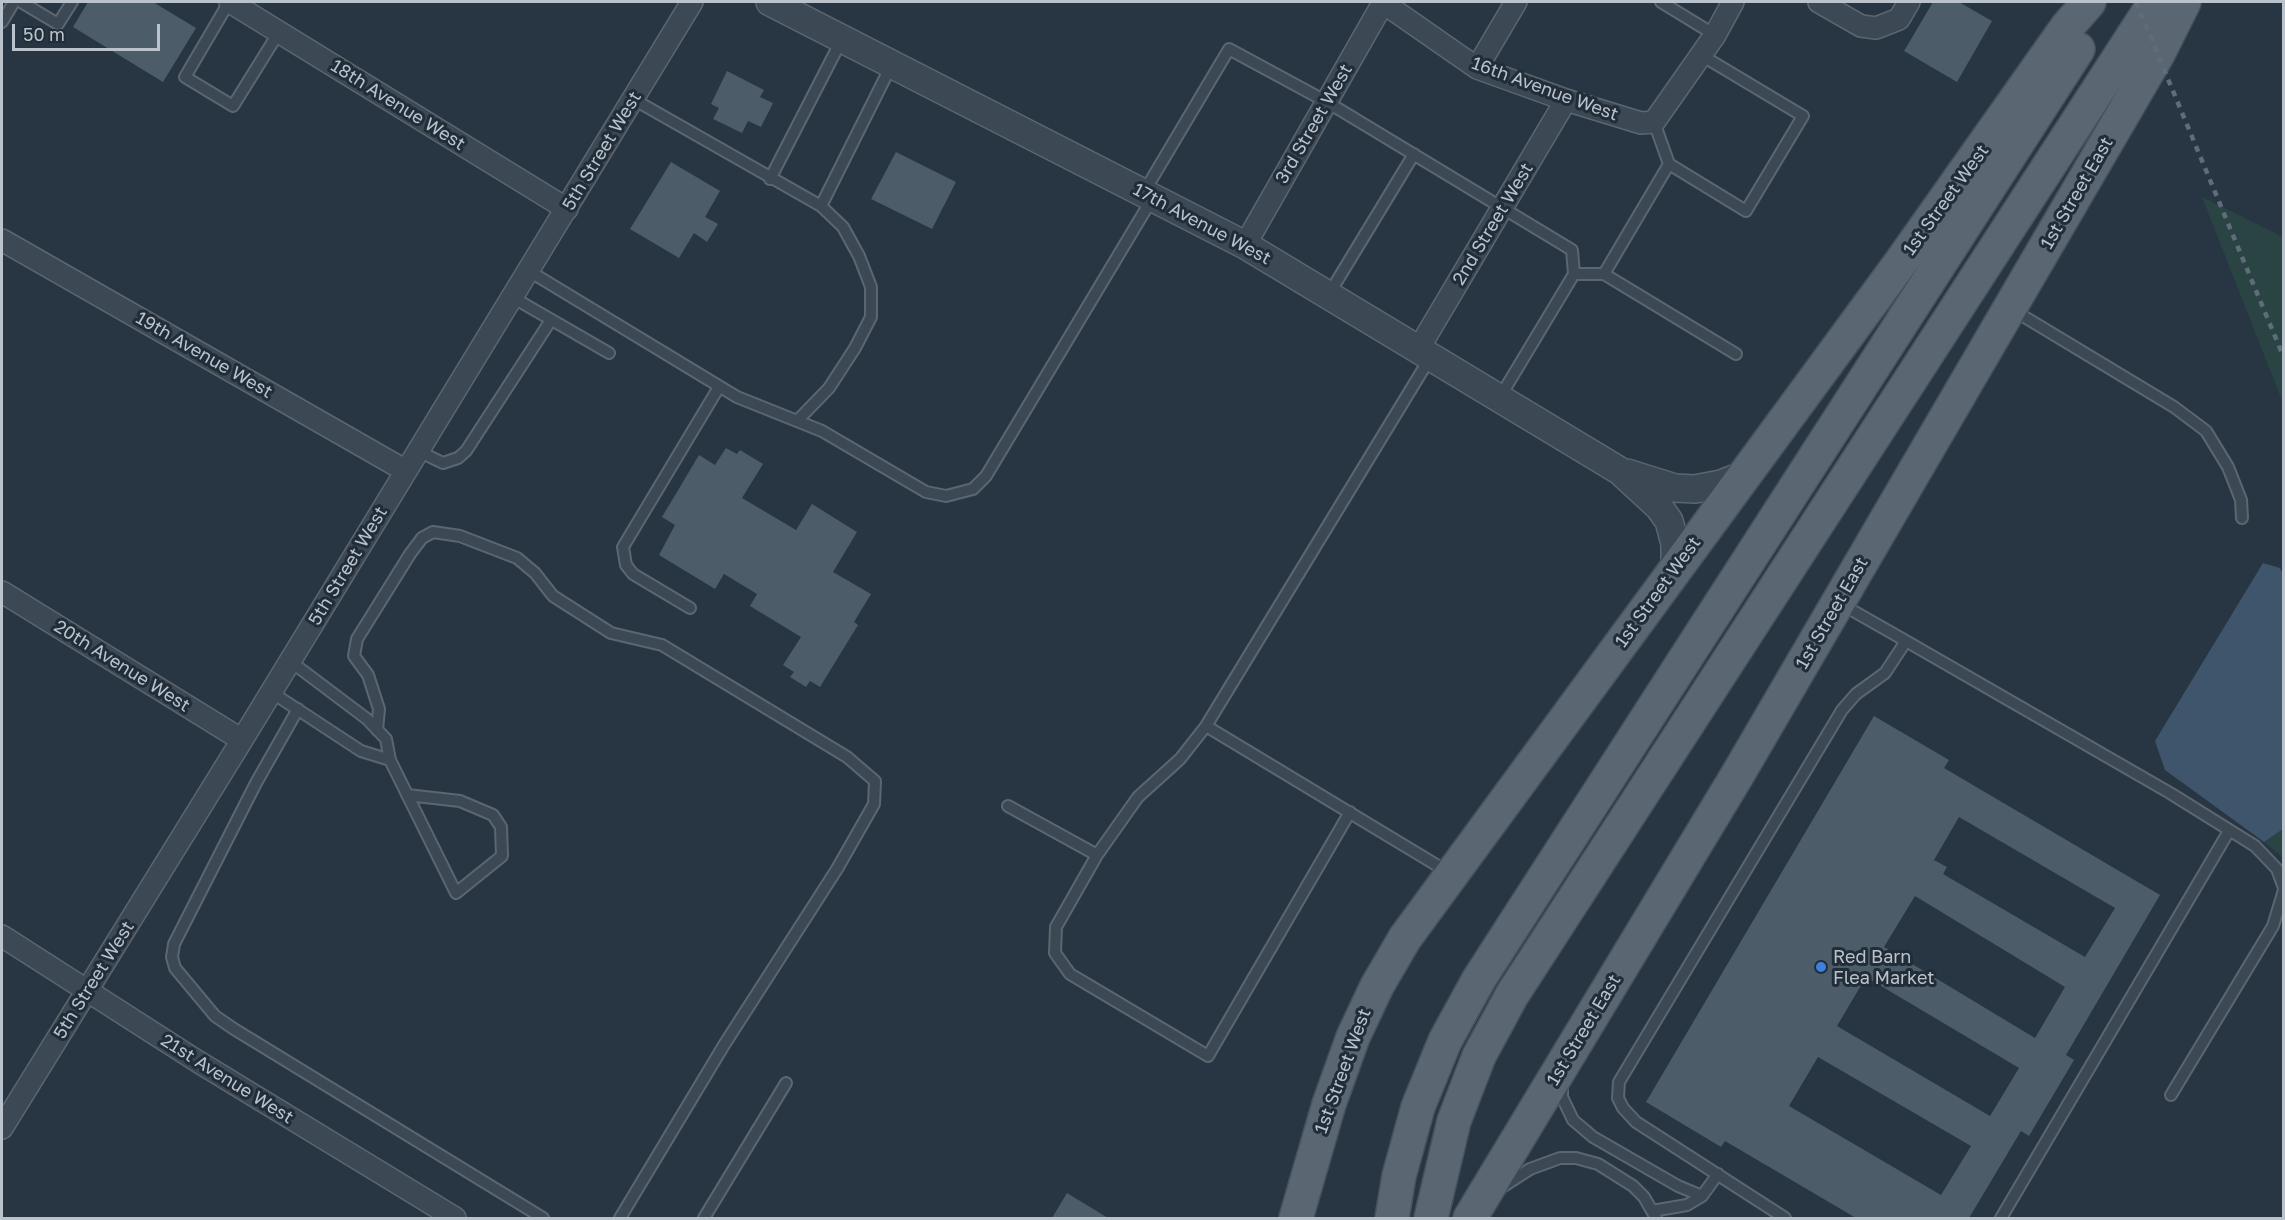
<!DOCTYPE html>
<style>
body{margin:0}
#map{position:relative;width:2285px;height:1220px;overflow:hidden;background:#283643;font-family:"Golos Text",sans-serif}
canvas{display:block}
.frame{position:absolute;inset:0;border:3px solid #bac3cc;pointer-events:none}
.scale{position:absolute;left:12px;top:24px;width:148px;height:27px;box-sizing:border-box;border:3px solid #bac3cc;border-top:0;padding-left:8px;font-size:18px;line-height:21px;white-space:nowrap;color:#bac3cc;-webkit-text-stroke:4px #212d38;paint-order:stroke}
</style>
<div id="map">
<canvas width="2285" height="1220"></canvas>
<div class="frame"></div>
<div class="scale">50 m</div>
</div>
<script>
const ctx = document.querySelector('canvas').getContext('2d');
ctx.lineJoin = 'round';
function paint(path, color) {
  ctx.fillStyle = color;
  ctx.fill(path, 'evenodd');
}
function poly(rows) {
  const path = new Path2D();
  for (const r of rows) {
    path.moveTo(r[0], r[1]);
    for (let i = 2; i < r.length; i += 2) path.lineTo(r[i], r[i + 1]);
  }
  return path;
}
function strokePath(path, color, width, dash) {
  ctx.strokeStyle = color;
  ctx.lineWidth = width;
  ctx.lineCap = dash ? 'butt' : 'round';
  ctx.setLineDash(dash || []);
  ctx.stroke(path);
}
function drawText(font, color, halo, rows, align = 'center') {
  ctx.font = font + ' "Golos Text",sans-serif';
  ctx.lineWidth = 6;
  ctx.setLineDash([]);
  ctx.textBaseline = 'middle';
  ctx.strokeStyle = halo;
  ctx.fillStyle = color;
  for (const [text, x, y, turn = 0] of rows) {
    ctx.save();
    ctx.translate(x, y);
    ctx.rotate((+turn || 0) * Math.PI / 180);
    ctx.textAlign = isNaN(turn) ? turn : align;
    if (halo) ctx.strokeText(text, 0, 0);
    ctx.fillText(text, 0, 0);
    ctx.restore();
  }
}
paint(poly([
 [2202,197,2283,237,2283,403],
 [2283,829,2283,857,2264,842]
]), '#2a4444');
paint(poly([
 [2263,563,2280,568,2284,576,2283,829,2264,842,2165,770,2155,741]
]), '#3e556c');
paint(poly([
 [88,2,153,2,196,28,163,82,73,27],
 [1933,2,1959,2,1992,21,1957,82,1904,51],
 [727,71,764,90,760,97,773,103,761,127,748,121,742,133,713,119,719,108,711,104],
 [896,152,956,182,932,229,871,199],
 [671,162,720,191,705,217,718,224,707,242,694,233,679,258,630,229],
 [726,448,737,454,740,450,763,464,742,498,796,530,812,504,857,532,833,572,871,594,854,622,858,625,820,687,810,681,806,687,790,677,794,672,783,665,801,637,750,606,757,594,724,574,715,589,659,555,675,525,662,517,699,455,715,465],
 [1874,716,1949,760,1944,768,2160,895,2066,1055,2074,1060,2029,1136,2021,1131,1969,1218,1856,1218,1725,1141,1721,1147,1646,1102],
 [1959,817,2115,908,2085,957,1943,874,1947,867,1934,860],
 [1915,896,2065,987,2035,1038,1884,947],
 [1866,977,2019,1068,1990,1116,1837,1026],
 [1818,1057,1971,1146,1941,1195,1789,1106],
 [1067,1193,1108,1218,1052,1218]
]), '#4c5c69');
const service = poly([
 [21,2,58,24,72,2],
 [229,2,185,77,233,106,279,32],
 [1661,2,1715,35],
 [2,22,14,2],
 [633,99,821,206,843,227,859,256,871,287,871,317,855,348,829,388,797,421],
 [1654,122,1669,164,1604,274,1736,354],
 [1669,164,1746,211,1803,116,1701,55],
 [770,179,842,39],
 [1144,192,1229,49,1327,102,1572,250,1574,274,1500,397],
 [821,206,892,64],
 [529,271,737,397,822,431,926,492,946,496,973,489,986,476,1152,199],
 [1574,274,1604,274],
 [1329,294,1414,154],
 [512,297,609,353],
 [2013,310,2174,407,2206,431,2228,467,2241,500,2242,518],
 [418,451,443,463,458,458,466,451,551,320],
 [690,608,633,574,626,565,623,547,719,387],
 [1906,641,2170,793,2255,846,2277,869,2284,888],
 [290,661,367,719,386,739,390,760,456,893,502,856,501,827,493,815,460,801,407,795],
 [271,692,361,751,390,760],
 [298,709,256,783,174,944,172,957,175,968,215,1016,234,1029,543,1218],
 [1206,726,1448,872],
 [377,730,379,709,368,675,354,656,357,639,410,554,422,538,433,532,460,536,517,558,535,573,553,596,611,633,662,645,847,757,875,781,874,804,837,869,724,1045,620,1218],
 [1008,806,1097,855],
 [1350,812,1208,1056,1070,974,1055,953,1056,927,1097,855,1138,797,1180,759,1206,726,1430,358],
 [1562,1084,1562,1097,1573,1120,1593,1137,1678,1186,1702,1196],
 [2171,1095,2273,926,2284,890],
 [1502,1187,1530,1169,1560,1158,1576,1158,1598,1164,1633,1186,1644,1197,1656,1218],
 [1652,1211,1687,1205,1702,1196,1718,1174],
 [704,1218,786,1083],
 [1785,1218,1636,1122,1623,1108,1618,1098,1619,1082,1842,710,1856,694,1885,673,1906,641,1841,604],
 [2001,1218,2229,831]
]);
const minor = poly([
 [230,2,567,209],
 [1382,2,1477,68,1566,100,1641,123,1654,122,1715,35,1733,2],
 [1819,2,1861,26,1876,28,1899,19,1909,2],
 [1477,68,1516,2],
 [2,240,406,471],
 [1245,245,1383,3],
 [1419,348,1566,100],
 [2,592,242,740],
 [2,936,197,1061,455,1218],
 [2,1128,242,740,692,2]
]);
const tertiary = poly([
 [770,2,1245,245,1620,471,1659,507,1669,521,1675,544,1675,568],
 [1627,473,1675,488,1695,489,1721,484,1744,475]
]);
const primary = poly([
 [1296,1218,1329,1104,1353,1037,1377,986,1405,938,1901,262,2067,27,2089,2],
 [1392,1218,1399,1176,1418,1107,1445,1041,1479,979,2078,49],
 [1431,1218,1454,1121,1479,1056,1512,995,2155,2],
 [1470,1218,1738,774,2158,54,2184,2]
]);
strokePath(service, '#5b6670', 14);
strokePath(minor, '#5b6670', 24);
strokePath(tertiary, '#5b6670', 30);
strokePath(primary, '#46515c', 36);
strokePath(service, '#3c4853', 10);
strokePath(minor, '#3c4853', 21);
strokePath(tertiary, '#3c4853', 27);
strokePath(primary, '#5a6773', 33);
strokePath(poly([
 [2136,2,2284,358]
]), '#5f6c7a', 4.5, [6, 6]);
for (const [x, y, r, color] of [
 [1821,967,6,"#3f7fe0"]
]) {
  const dot = new Path2D();
  dot.arc(x, y, r, 0, 2 * Math.PI);
  ctx.fillStyle = color;
  ctx.fill(dot);
  strokePath(dot, '#212d38', 2);
}
drawText('18px', '#bac3cc', '#212d38', [
 ["16th Avenue West",1545,89,20],
 ["18th Avenue West",398,105,32],
 ["3rd Street West",1314,124,-60],
 ["5th Street West",602,151,-59],
 ["1st Street East",2077,193,-60],
 ["1st Street West",1946,200,-54],
 ["17th Avenue West",1202,224,28],
 ["2nd Street West",1493,224,-59],
 ["19th Avenue West",204,355,30],
 ["5th Street West",348,566,-59],
 ["1st Street West",1658,592,-54],
 ["1st Street East",1832,613,-60],
 ["20th Avenue West",122,666,32],
 ["5th Street West",94,980,-58],
 ["1st Street East",1584,1030,-59],
 ["1st Street West",1343,1071,-70],
 ["21st Avenue West",227,1079,32]
]);
drawText('18px', '#bac3cc', '#212d38', [
 ["Red Barn",1833,957],
 ["Flea Market",1833,978]
], 'left');
</script>
